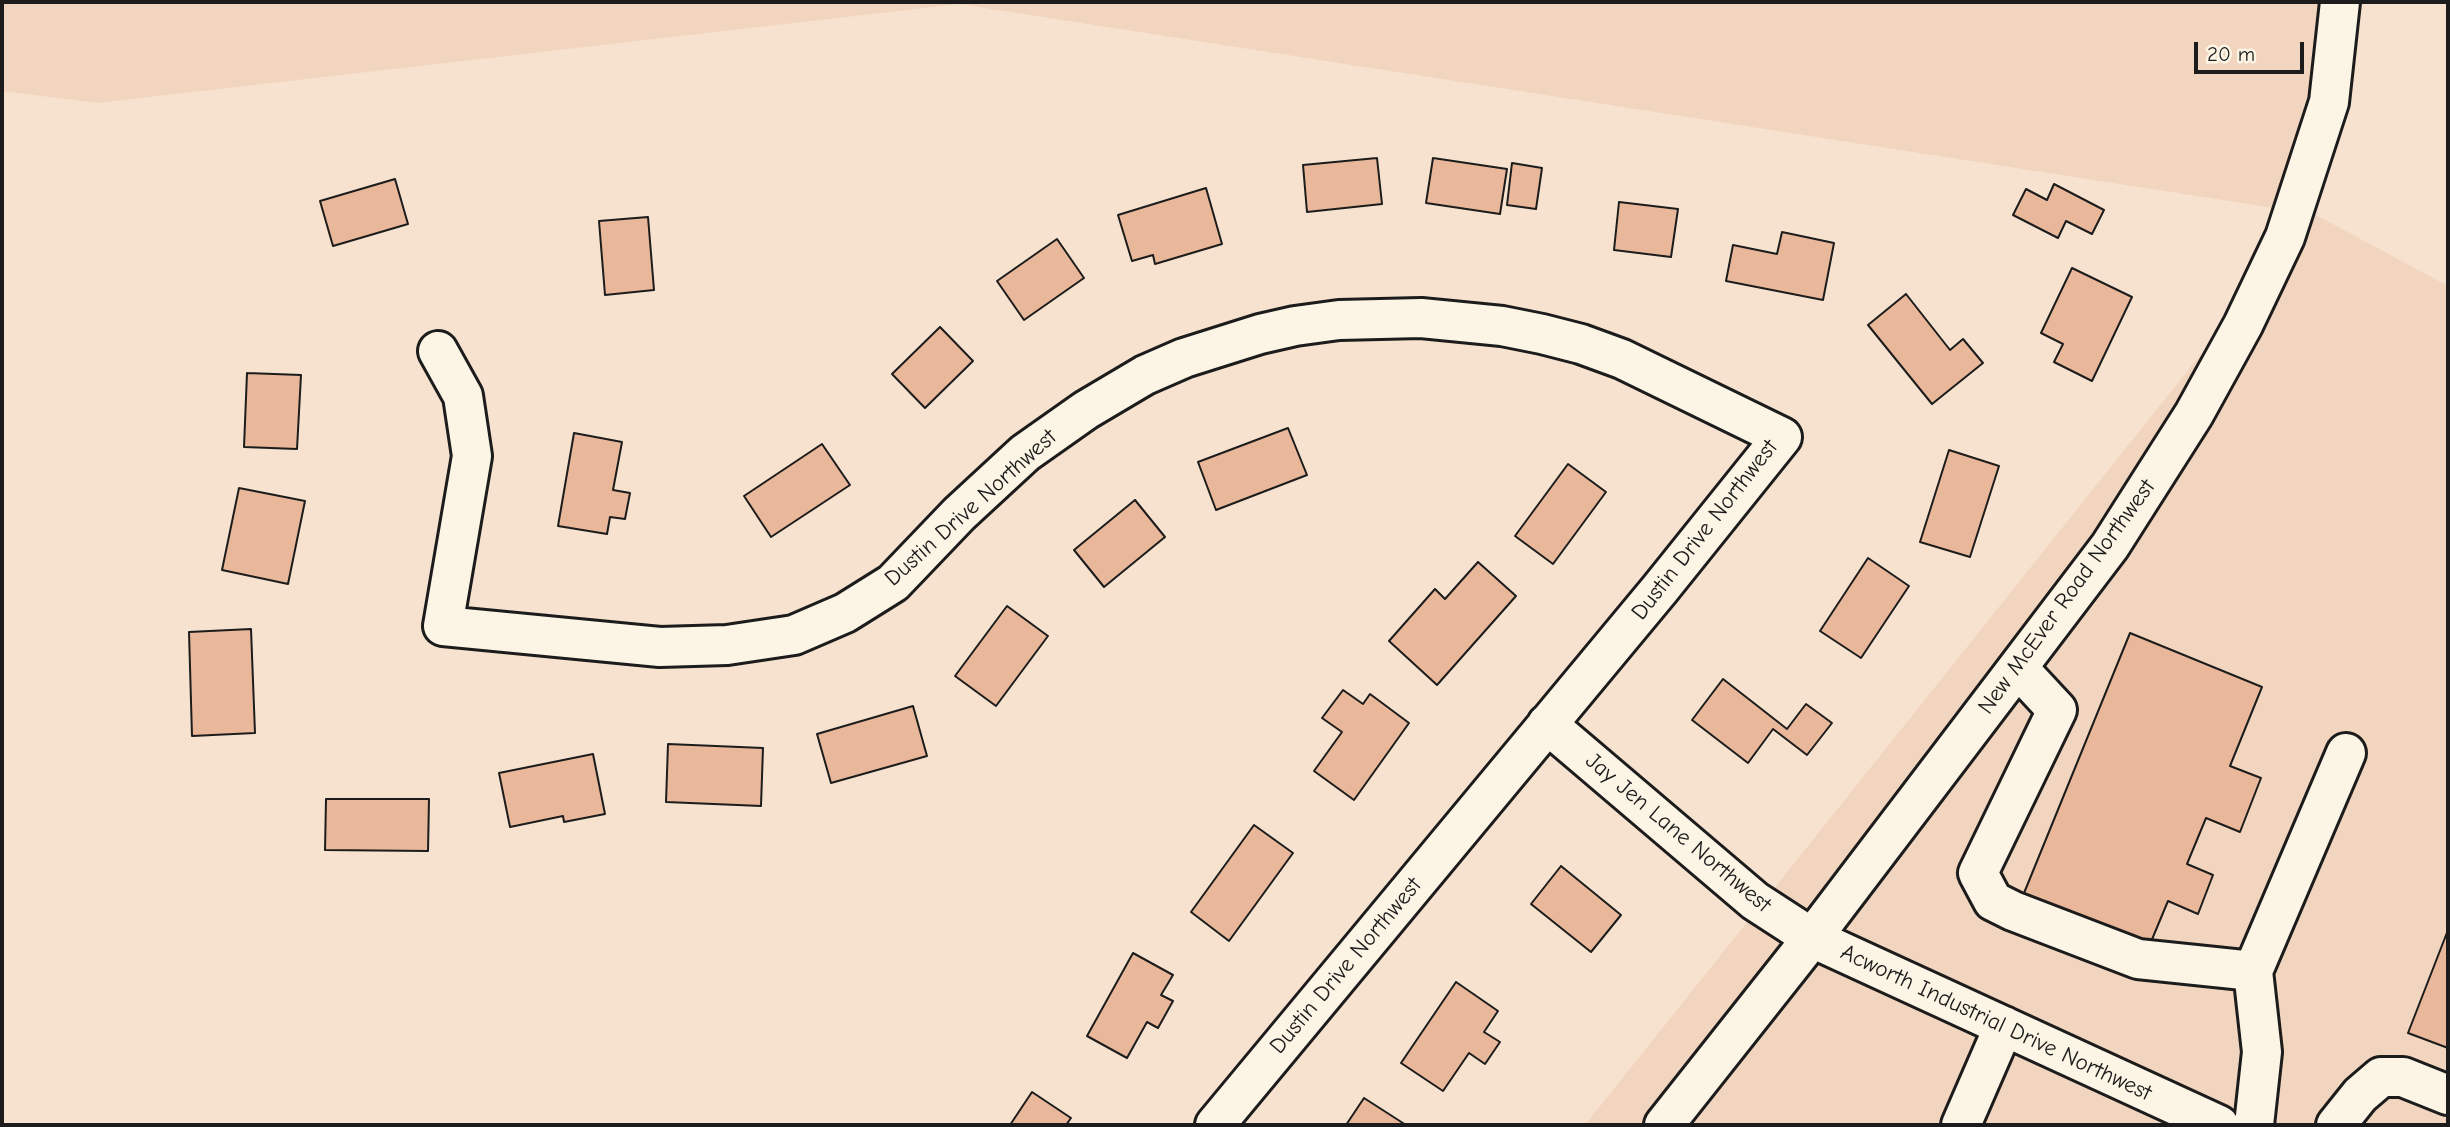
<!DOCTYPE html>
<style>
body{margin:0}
#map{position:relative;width:2450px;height:1127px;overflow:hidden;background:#f6e2ce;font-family:"Comic Neue",sans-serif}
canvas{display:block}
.frame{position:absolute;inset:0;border:4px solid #1c1c1c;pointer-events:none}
.scale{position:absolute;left:2194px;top:42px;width:110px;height:32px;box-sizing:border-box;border:4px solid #1c1c1c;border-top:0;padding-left:9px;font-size:21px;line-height:24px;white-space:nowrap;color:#1c1c1c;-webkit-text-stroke:5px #fcf5e5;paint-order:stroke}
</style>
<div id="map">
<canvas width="2450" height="1127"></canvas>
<div class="frame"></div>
<div class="scale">20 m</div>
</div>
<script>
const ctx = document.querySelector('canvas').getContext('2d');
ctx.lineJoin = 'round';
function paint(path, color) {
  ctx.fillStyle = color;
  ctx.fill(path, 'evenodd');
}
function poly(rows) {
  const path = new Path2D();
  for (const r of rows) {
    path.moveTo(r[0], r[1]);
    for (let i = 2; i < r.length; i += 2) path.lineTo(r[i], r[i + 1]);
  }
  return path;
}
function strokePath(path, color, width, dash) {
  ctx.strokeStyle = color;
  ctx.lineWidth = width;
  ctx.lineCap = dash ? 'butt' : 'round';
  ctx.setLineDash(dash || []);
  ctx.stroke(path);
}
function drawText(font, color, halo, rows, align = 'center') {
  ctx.font = font + ' "Comic Neue",sans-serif';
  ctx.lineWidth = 7;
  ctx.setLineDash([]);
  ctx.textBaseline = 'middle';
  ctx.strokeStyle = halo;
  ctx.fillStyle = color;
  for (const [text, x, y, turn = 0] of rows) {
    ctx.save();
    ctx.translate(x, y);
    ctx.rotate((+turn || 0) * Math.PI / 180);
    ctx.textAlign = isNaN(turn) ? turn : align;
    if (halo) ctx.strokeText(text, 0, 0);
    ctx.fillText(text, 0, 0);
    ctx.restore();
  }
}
paint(poly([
 [2,2,2333,2,2314,214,2448,286,2448,1125,1585,1125,2313,214,959,4,97,103,2,91]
]), '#f2d5be');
const building = poly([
 [1377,158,1382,204,1307,212,1303,165,1377,158],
 [1433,158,1507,169,1500,214,1426,203,1433,158],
 [1512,163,1542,168,1536,209,1507,205,1512,163],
 [395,179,408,224,333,246,320,201,395,179],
 [2054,184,2104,210,2092,234,2066,221,2058,238,2013,215,2026,189,2047,200,2054,184],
 [1206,188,1222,244,1155,264,1153,255,1132,261,1118,215,1206,188],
 [1619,202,1678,209,1671,257,1614,250,1619,202],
 [648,217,654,290,605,295,599,221,648,217],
 [1782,232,1834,243,1823,300,1726,281,1733,245,1777,254,1782,232],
 [1057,239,1084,278,1024,320,997,281,1057,239],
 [2072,268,2132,297,2092,381,2054,362,2063,344,2041,333,2072,268],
 [1906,294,1950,350,1963,339,1983,363,1932,404,1868,325,1906,294],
 [940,327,973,361,925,408,892,374,940,327],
 [247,373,301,375,297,449,244,447,247,373],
 [1288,428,1307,475,1216,510,1198,462,1288,428],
 [574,433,622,442,613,490,630,493,625,519,610,517,607,534,558,526,574,433],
 [822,444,850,485,771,537,744,496,822,444],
 [1949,450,1999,466,1970,557,1920,542,1949,450],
 [1568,464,1606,492,1553,564,1515,536,1568,464],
 [239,488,305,501,288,584,222,570,239,488],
 [1135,500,1165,537,1104,587,1074,550,1135,500],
 [1868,558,1909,586,1861,658,1820,631,1868,558],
 [1478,562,1516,596,1437,685,1389,641,1435,589,1445,599,1478,562],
 [1007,606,1048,636,996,706,955,676,1007,606],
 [251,629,255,733,192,736,189,632,251,629],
 [2130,633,2262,687,2230,766,2261,778,2240,832,2206,818,2187,864,2213,875,2198,914,2168,901,2148,949,2022,898,2130,633],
 [1723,679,1787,729,1806,704,1832,723,1807,755,1773,729,1748,763,1692,720,1723,679],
 [1343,690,1363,704,1370,694,1409,723,1354,800,1314,771,1342,732,1322,718,1343,690],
 [913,706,927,756,831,783,817,734,913,706],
 [668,744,763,748,761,806,666,802,668,744],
 [593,754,605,814,564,822,563,816,510,827,499,773,593,754],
 [326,799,429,799,428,851,325,850,326,799],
 [1254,825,1293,853,1229,941,1191,912,1254,825],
 [1561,866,1621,915,1591,952,1531,904,1561,866],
 [2448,930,2448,1048,2408,1033,2448,930],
 [1133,953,1173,975,1161,995,1173,1001,1158,1028,1147,1022,1127,1058,1087,1036,1133,953],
 [1456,982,1498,1011,1484,1032,1500,1042,1485,1064,1469,1053,1443,1091,1401,1063,1456,982],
 [1032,1092,1071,1118,1066,1125,1010,1125,1032,1092],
 [1364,1098,1406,1125,1346,1125,1364,1098]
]);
paint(building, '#e9b79a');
strokePath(building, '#1c1c1c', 2);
const minor = poly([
 [438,351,463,396,472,456,443,626,660,647,727,645,794,635,845,613,893,583,959,514,1025,453,1086,410,1145,375,1184,358,1260,334,1295,326,1339,320,1421,318,1502,326,1542,334,1581,344,1622,359,1782,437,1660,589,1215,1125],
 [2018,668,2057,710,1978,873,1993,901,2013,911,2138,959,2253,971],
 [1547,724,1755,901,1812,938,2219,1125],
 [1664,1125,1812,938,2110,546,2194,414,2243,325,2285,237,2329,102,2340,2],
 [1961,1125,2004,1026],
 [2254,1125,2262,1052,2253,971,2346,753],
 [2336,1125,2360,1095,2381,1077,2403,1077,2448,1095]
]);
strokePath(minor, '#1c1c1c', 44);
strokePath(minor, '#fcf5e5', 38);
drawText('23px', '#1c1c1c', '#fcf5e5', [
 ["Dustin Drive Northwest",971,508,-42],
 ["Dustin Drive Northwest",1705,530,-52],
 ["New McEver Road Northwest",2067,597,-54],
 ["Jay Jen Lane Northwest",1678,833,40],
 ["Dustin Drive Northwest",1346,966,-50],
 ["Acworth Industrial Drive Northwest",1996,1023,25]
]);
</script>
